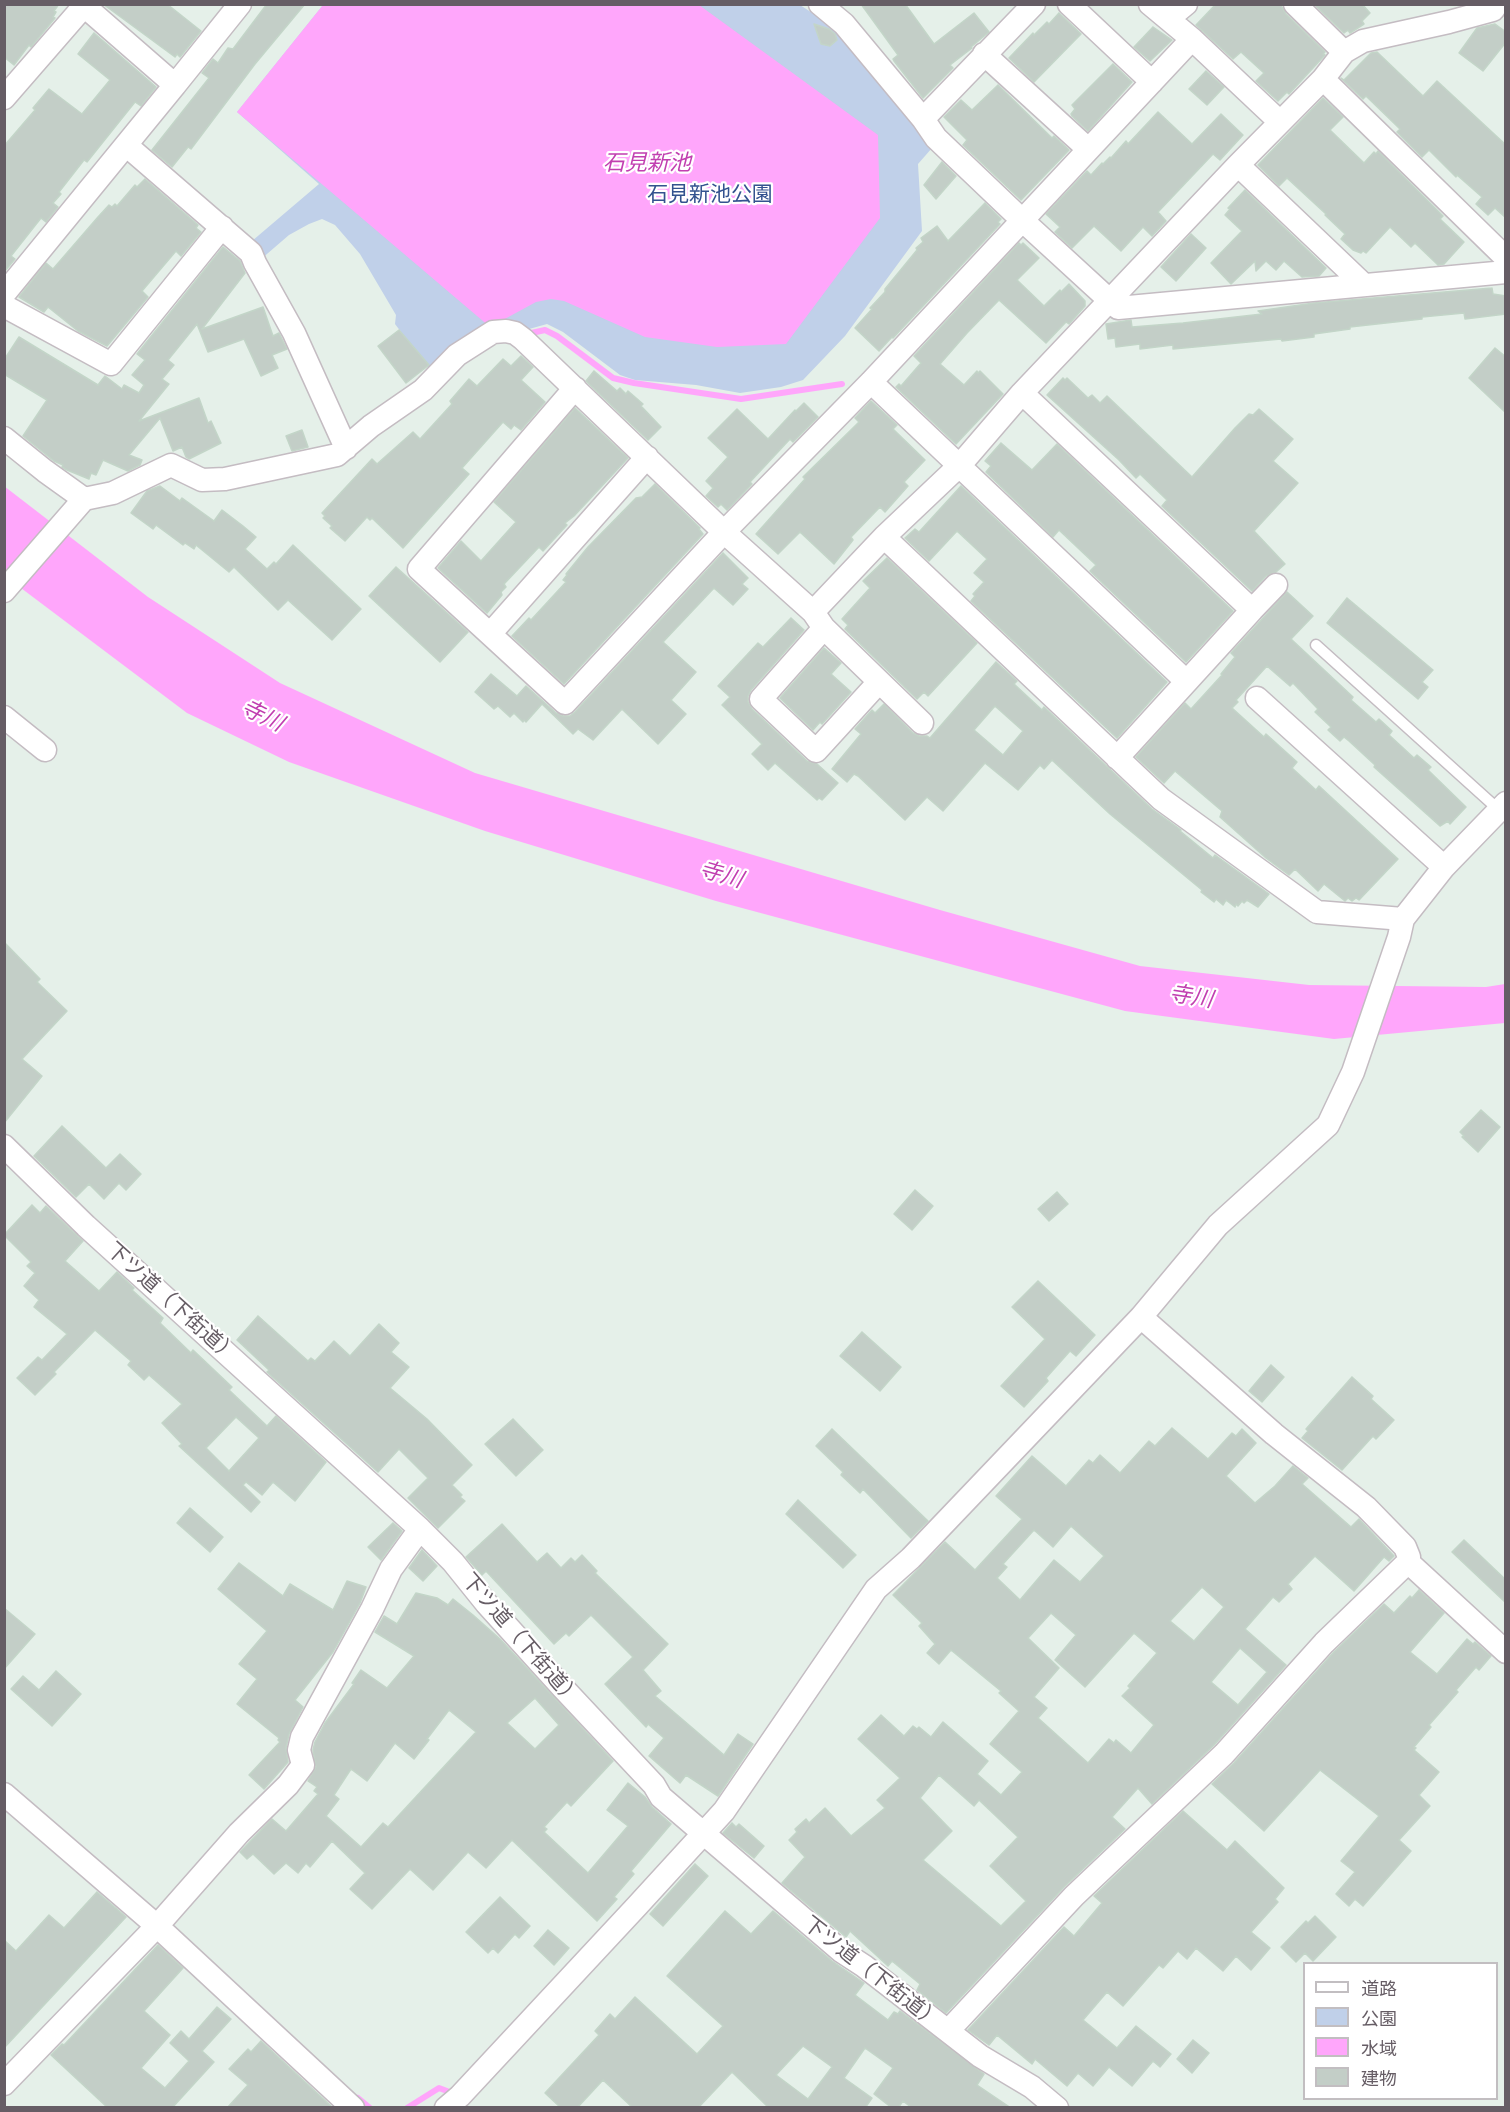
<!DOCTYPE html>
<meta charset="utf-8">
<style>
body{margin:0}
#map{position:relative;width:1510px;height:2112px;overflow:hidden;background:#e5f0e9;font-family:Cabin,"Noto Sans JP",sans-serif}
canvas{display:block}
.frame{position:absolute;inset:0;border:6px solid #665d65;pointer-events:none}
.legend{position:absolute;left:1303px;top:1962px;width:195px;height:138px;box-sizing:border-box;background:#fff;border:2px solid #c2bec1;margin:0;padding:8px 10px;list-style:none;font-size:18px;color:#665d65}
.legend li{display:flex;align-items:center;gap:12px;height:30px}
.legend b{width:30px;border:2px solid #c2bec1}
</style>
<div id="map">
<canvas width="1510" height="2112"></canvas>
<div class="frame"></div>
<ul class="legend">
<li><b style="height:8px;background:#fff"></b>道路</li>
<li><b style="height:16px;background:#c0d0e9"></b>公園</li>
<li><b style="height:16px;background:#ffa6fb"></b>水域</li>
<li><b style="height:16px;background:#c3cec7"></b>建物</li>
</ul>
</div>
<script>
const ctx = document.querySelector('canvas').getContext('2d');
ctx.lineJoin = 'round';
function paint(path, color) {
  ctx.fillStyle = color;
  ctx.fill(path, 'evenodd');
}
function poly(rows) {
  const path = new Path2D();
  for (const r of rows) {
    path.moveTo(r[0], r[1]);
    for (let i = 2; i < r.length; i += 2) path.lineTo(r[i], r[i + 1]);
  }
  return path;
}
function strokePath(path, color, width, dash) {
  ctx.strokeStyle = color;
  ctx.lineWidth = width;
  ctx.lineCap = dash ? 'butt' : 'round';
  ctx.setLineDash(dash || []);
  ctx.stroke(path);
}
function drawText(font, color, halo, rows, align = 'center') {
  ctx.font = font + ' Cabin,"Noto Sans JP",sans-serif';
  ctx.lineWidth = 4.5;
  ctx.setLineDash([]);
  ctx.textBaseline = 'middle';
  ctx.strokeStyle = halo;
  ctx.fillStyle = color;
  for (const [text, x, y, turn = 0] of rows) {
    ctx.save();
    ctx.translate(x, y);
    ctx.rotate((+turn || 0) * Math.PI / 180);
    ctx.textAlign = isNaN(turn) ? turn : align;
    if (halo) ctx.strokeText(text, 0, 0);
    ctx.fillText(text, 0, 0);
    ctx.restore();
  }
}
paint(poly([
 [323,5,800,5,840,31,932,148,918,164,922,231,845,336,803,380,781,387,740,393,696,385,635,380,620,375,563,332,547,324,522,331,488,329,482,326,458,341,429,369,395,324,396,315,360,254,335,225,322,219,309,224,289,235,260,260,252,241,319,184,237,112]
]), '#c0d0e9');
paint(poly([
 [323,5,699,5,878,135,880,218,786,344,717,347,645,337,564,301,551,299,536,302,490,327,237,112],
 [4,486,148,597,280,683,475,773,940,910,1140,966,1309,985,1486,987,1505,984,1505,1023,1334,1039,1125,1011,716,901,485,831,289,762,187,713,5,576]
]), '#ffa6fb');
strokePath(poly([
 [527,334,545,330,557,336,613,378,634,383,741,399,842,384],
 [358,2098,370,2108],
 [407,2108,439,2088,447,2091,452,2097]
]), '#ffa6fb', 6);
const building = poly([
 [4,4,59,4,54,11,56,12,53,17,55,18,31,47,29,45,14,65,4,57,4,4],
 [103,4,167,4,201,31,180,57,177,54,175,57,103,4],
 [267,4,305,4,255,64,191,149,188,147,172,167,152,150,209,78,202,73,213,59,218,63,228,48,233,49,267,4],
 [861,4,905,4,934,44,974,13,989,32,971,47,972,48,950,65,953,68,923,98,894,61,893,59,898,55,861,4],
 [1216,4,1280,4,1286,14,1325,52,1323,54,1325,55,1289,94,1287,92,1278,101,1256,81,1264,73,1241,52,1233,59,1196,25,1216,4],
 [1362,4,1370,13,1362,21,1364,24,1350,33,1348,30,1344,33,1315,5,1362,4],
 [1059,13,1081,34,1034,82,1009,58,1033,33,1034,35,1047,22,1049,24,1059,13],
 [814,24,829,29,835,34,837,40,830,46,821,44,814,24],
 [1495,24,1506,32,1506,42,1483,71,1459,53,1477,28,1495,24],
 [1153,27,1172,40,1150,61,1134,47,1153,27],
 [94,33,156,87,141,106,135,102,87,162,84,160,59,192,61,194,53,203,58,207,46,222,41,218,11,256,15,259,4,272,4,146,35,110,33,108,49,89,82,114,110,80,78,54,94,33],
 [1377,52,1423,96,1437,81,1506,145,1506,218,1495,208,1488,215,1476,204,1482,197,1457,175,1456,177,1429,150,1422,157,1397,132,1400,129,1366,96,1363,99,1341,78,1344,80,1371,53,1377,52],
 [1113,64,1132,82,1088,131,1072,116,1071,114,1075,109,1072,105,1113,64],
 [1206,71,1224,87,1207,105,1189,89,1206,71],
 [998,85,1052,138,1054,136,1069,150,1021,200,963,145,967,140,944,117,961,100,972,110,998,85],
 [1323,98,1343,117,1330,130,1364,163,1374,152,1376,154,1378,151,1443,216,1440,219,1464,242,1444,264,1438,265,1415,243,1411,247,1390,227,1366,253,1363,251,1361,253,1353,250,1341,239,1345,234,1325,215,1326,214,1287,178,1279,186,1258,165,1323,98],
 [1158,112,1192,144,1221,114,1243,135,1220,160,1213,154,1158,212,1166,221,1152,236,1143,227,1121,251,1094,226,1072,248,1055,232,1060,227,1046,214,1087,171,1091,175,1102,163,1103,164,1110,157,1111,158,1126,141,1128,144,1158,112],
 [942,162,956,176,936,199,924,185,942,162],
 [145,179,198,225,196,228,201,232,181,256,176,251,142,291,148,297,107,346,78,331,48,307,44,312,19,297,46,263,53,269,98,217,109,205,112,207,115,204,117,206,135,185,137,187,145,179],
 [1245,190,1326,268,1319,276,1302,277,1284,261,1276,270,1266,261,1256,271,1255,261,1231,284,1211,263,1242,231,1225,215,1230,209,1228,208,1245,190],
 [985,203,1001,219,998,222,1000,224,893,338,892,337,879,351,855,328,872,309,870,308,885,292,885,289,917,250,916,248,923,242,921,238,937,226,948,241,985,203],
 [1191,234,1206,248,1176,281,1161,267,1191,234],
 [1019,243,1021,245,1023,243,1039,258,1017,280,1044,306,1060,290,1061,292,1069,284,1085,301,1085,306,1069,324,1066,322,1046,343,999,300,967,333,940,364,964,385,977,371,978,373,980,371,1003,394,956,444,896,387,899,384,901,386,921,363,914,356,1019,243],
 [223,247,240,261,245,273,202,329,263,307,273,336,279,333,287,349,272,355,278,368,261,376,244,339,208,352,197,324,168,360,174,365,162,379,169,384,139,421,199,398,208,423,211,421,221,443,189,459,186,457,182,447,173,451,160,418,129,455,142,460,140,465,128,471,103,460,96,475,91,473,89,479,67,470,62,467,63,465,54,461,23,436,47,400,4,374,4,360,19,337,98,385,105,376,122,389,124,385,139,393,144,385,132,375,145,360,137,354,223,247],
 [1492,288,1493,294,1506,296,1506,314,1465,319,1464,313,1422,317,1422,319,1350,327,1350,329,1314,334,1314,337,1282,341,1281,339,1173,349,1173,345,1140,349,1140,344,1116,347,1115,338,1108,339,1106,324,1131,320,1132,327,1183,323,1262,314,1258,311,1314,303,1492,288],
 [399,330,429,365,406,383,378,346,399,330],
 [1495,348,1506,357,1506,413,1469,378,1495,348],
 [521,356,533,367,521,380,545,402,521,430,514,425,511,429,503,422,462,468,469,474,403,548,372,518,370,520,367,517,345,541,330,528,332,526,323,518,325,516,322,513,372,459,377,464,413,432,420,439,452,404,450,401,469,379,477,386,503,359,511,366,521,356],
 [594,371,617,391,620,388,626,394,628,391,643,404,641,406,661,427,648,440,586,381,594,371],
 [1063,378,1065,380,1067,378,1088,398,1092,395,1100,403,1107,396,1192,477,1235,428,1249,414,1253,415,1259,409,1293,439,1273,461,1298,483,1254,531,1285,564,1276,572,1266,576,1252,591,1162,506,1167,500,1140,474,1136,478,1119,460,1047,395,1063,378],
 [871,401,897,425,893,429,925,460,904,482,908,486,885,512,880,507,851,537,853,540,834,564,800,532,778,554,756,534,805,479,803,477,859,422,855,418,871,401],
 [804,403,818,417,793,442,790,439,750,482,752,484,727,510,721,504,718,507,706,496,713,488,706,481,728,457,708,438,737,409,768,439,795,410,796,411,804,403],
 [575,408,628,458,574,516,565,523,567,525,543,551,539,547,504,584,506,587,501,592,502,595,487,613,438,568,461,541,481,561,516,522,494,502,575,408],
 [302,430,308,447,292,451,286,436,302,430],
 [1001,443,1032,470,1057,444,1233,611,1186,662,1090,571,1096,565,1059,530,1053,537,986,472,991,466,985,461,1001,443],
 [655,484,700,528,699,529,703,534,564,684,512,636,529,618,531,620,566,582,563,580,567,575,566,574,588,547,636,498,642,497,655,484],
 [160,486,180,501,182,498,214,521,222,510,243,526,256,537,245,549,267,569,274,562,276,564,293,545,361,609,332,640,288,600,278,610,234,567,229,572,196,545,194,549,185,543,183,545,156,525,153,529,131,513,147,491,160,486],
 [961,486,1167,682,1117,738,971,601,975,596,973,594,984,582,974,573,987,559,957,531,929,561,905,538,915,529,919,532,961,486],
 [723,553,748,578,742,584,748,589,733,605,714,588,663,642,696,672,671,700,686,714,658,744,622,709,593,740,578,729,573,734,542,704,526,722,524,720,523,722,514,713,510,717,498,706,494,709,475,692,491,674,517,696,526,686,556,713,563,716,570,716,575,712,723,553],
 [887,558,977,643,928,696,924,692,917,699,845,629,848,625,842,619,870,588,863,581,887,558],
 [396,567,468,632,440,662,369,596,396,567],
 [1287,592,1313,616,1291,639,1353,697,1351,700,1376,722,1379,719,1392,731,1389,735,1414,758,1417,755,1431,767,1428,770,1466,807,1450,824,1448,821,1440,826,1374,767,1375,765,1349,741,1344,737,1340,741,1328,730,1331,727,1315,712,1318,709,1293,683,1290,686,1267,666,1236,700,1238,702,1232,708,1264,737,1266,734,1297,762,1292,768,1316,790,1319,786,1398,859,1359,900,1356,898,1352,901,1348,898,1345,901,1324,884,1318,891,1295,869,1289,875,1266,858,1220,817,1222,811,1175,771,1164,783,1136,757,1185,703,1191,709,1222,675,1221,674,1235,657,1231,653,1287,592],
 [1347,598,1433,670,1422,682,1428,687,1418,699,1327,623,1347,598],
 [791,618,804,630,751,690,748,696,748,702,752,709,807,761,817,764,838,783,822,800,819,798,817,800,775,763,768,770,752,754,762,744,722,705,730,697,718,686,758,643,763,647,791,618],
 [824,648,841,663,831,674,851,692,822,724,820,722,813,730,780,698,824,648],
 [996,662,1017,681,1014,684,1042,710,1044,707,1152,809,1181,830,1180,831,1213,858,1215,855,1269,894,1258,907,1247,900,1244,903,1242,901,1238,906,1236,904,1235,907,1226,900,1223,905,1216,899,1214,902,1201,892,1202,890,1110,814,1052,760,1044,769,1040,765,1018,790,985,763,943,811,927,797,905,820,858,776,854,774,847,782,832,769,861,734,855,729,872,710,875,713,884,704,913,733,919,736,927,736,930,738,996,662],
 [995,706,1023,731,1003,755,974,730,995,706],
 [4,942,40,979,37,982,67,1011,22,1059,42,1076,4,1123,4,942],
 [1481,1110,1500,1127,1478,1152,1462,1137,1464,1136,1460,1132,1481,1110],
 [62,1126,106,1168,120,1154,141,1174,126,1190,119,1183,104,1199,89,1184,76,1197,34,1156,62,1126],
 [915,1190,933,1206,912,1230,894,1214,915,1190],
 [1057,1192,1068,1204,1049,1221,1038,1209,1057,1192],
 [32,1205,40,1213,46,1206,83,1241,65,1261,99,1291,117,1272,134,1288,132,1290,163,1318,160,1323,191,1353,193,1350,232,1387,229,1390,267,1426,276,1416,326,1462,295,1501,273,1482,262,1495,246,1482,243,1485,260,1502,251,1512,179,1446,182,1444,162,1423,182,1404,149,1375,144,1380,128,1365,131,1361,95,1330,54,1372,56,1374,35,1395,17,1378,38,1357,42,1360,67,1334,34,1307,39,1300,24,1286,35,1273,27,1266,31,1262,4,1235,32,1205],
 [236,1417,259,1438,229,1471,206,1448,236,1417],
 [1038,1281,1095,1335,1076,1356,1070,1351,1046,1378,1048,1381,1024,1407,1001,1386,1045,1339,1012,1307,1038,1281],
 [258,1316,308,1361,311,1358,315,1361,334,1341,350,1356,379,1324,399,1343,391,1352,409,1367,390,1388,427,1419,472,1465,452,1485,462,1495,460,1497,465,1501,438,1528,408,1498,428,1478,399,1449,378,1472,267,1372,269,1370,237,1340,258,1316],
 [862,1332,901,1367,880,1391,840,1356,862,1332],
 [1271,1365,1284,1377,1262,1402,1249,1391,1271,1365],
 [1352,1377,1373,1396,1371,1399,1394,1420,1376,1439,1373,1436,1342,1470,1302,1438,1308,1431,1306,1429,1352,1377],
 [513,1419,543,1450,516,1476,485,1444,513,1419],
 [1172,1428,1208,1459,1232,1433,1236,1436,1242,1429,1256,1443,1226,1476,1255,1503,1275,1486,1293,1466,1308,1478,1302,1484,1351,1527,1359,1519,1394,1556,1389,1561,1384,1557,1354,1591,1315,1556,1288,1584,1292,1589,1279,1602,1273,1597,1245,1629,1286,1665,1214,1745,1152,1804,1138,1788,1112,1817,1125,1829,1064,1887,946,2013,917,1990,920,1984,892,1961,888,1966,850,1931,846,1937,782,1883,805,1857,789,1840,797,1832,795,1829,806,1819,809,1823,825,1808,851,1836,885,1808,877,1800,900,1778,858,1739,881,1715,904,1736,913,1726,917,1729,919,1727,931,1737,943,1722,988,1761,977,1774,1001,1795,1022,1772,990,1744,1019,1711,999,1693,1001,1691,951,1650,939,1664,927,1653,935,1644,919,1626,922,1623,893,1595,945,1542,975,1570,1022,1519,996,1496,1032,1456,1066,1486,1089,1460,1093,1463,1100,1455,1120,1473,1149,1441,1155,1446,1172,1428],
 [1071,1526,1104,1556,1080,1582,1054,1560,1020,1600,997,1578,1007,1567,1003,1564,1034,1530,1053,1547,1071,1526],
 [1202,1587,1224,1607,1194,1641,1170,1621,1202,1587],
 [1051,1613,1076,1635,1055,1660,1085,1687,1134,1633,1157,1653,1128,1686,1130,1688,1122,1696,1154,1725,1131,1753,1116,1740,1114,1743,1109,1739,1088,1763,1038,1718,1047,1708,1034,1697,1059,1668,1028,1638,1051,1613],
 [1240,1648,1267,1672,1238,1705,1211,1682,1240,1648],
 [939,1775,974,1806,979,1800,1018,1837,990,1866,1026,1901,1001,1926,923,1860,952,1831,920,1798,939,1775],
 [832,1429,928,1521,911,1538,863,1489,860,1493,841,1475,843,1472,816,1446,832,1429],
 [798,1500,856,1555,843,1568,786,1514,798,1500],
 [190,1508,223,1537,210,1552,177,1523,190,1508],
 [393,1523,402,1531,381,1560,368,1547,393,1523],
 [502,1524,537,1562,547,1553,561,1568,571,1558,575,1562,582,1555,597,1571,595,1573,668,1644,643,1670,661,1691,655,1696,724,1755,738,1734,753,1744,718,1796,686,1775,680,1783,649,1756,664,1738,648,1724,646,1727,605,1684,633,1657,591,1615,569,1636,566,1633,554,1644,486,1571,482,1575,466,1557,502,1524],
 [1464,1540,1506,1580,1506,1603,1452,1552,1464,1540],
 [422,1550,437,1566,423,1581,409,1568,422,1550],
 [239,1563,283,1596,290,1584,333,1610,347,1581,366,1587,360,1603,333,1652,295,1700,303,1707,289,1734,286,1748,288,1762,264,1789,249,1775,280,1742,278,1740,279,1738,237,1704,257,1679,239,1664,267,1631,218,1589,239,1563],
 [1419,1590,1444,1613,1410,1652,1437,1674,1467,1639,1473,1644,1475,1642,1491,1656,1479,1670,1476,1667,1456,1690,1458,1692,1429,1725,1431,1727,1414,1747,1416,1748,1414,1750,1439,1772,1419,1795,1430,1806,1399,1840,1411,1851,1363,1906,1355,1899,1349,1906,1336,1894,1355,1872,1341,1861,1379,1816,1320,1770,1264,1831,1212,1784,1234,1763,1334,1652,1384,1604,1394,1613,1410,1596,1412,1598,1419,1590],
 [416,1593,437,1598,448,1605,453,1599,473,1615,500,1639,613,1761,571,1806,567,1802,544,1827,547,1829,544,1832,588,1873,628,1826,607,1810,628,1783,645,1797,652,1807,671,1824,631,1871,634,1874,614,1897,617,1899,597,1921,512,1840,486,1868,468,1852,433,1890,410,1869,372,1909,350,1889,365,1873,332,1841,310,1867,306,1863,298,1873,286,1863,274,1874,253,1854,247,1859,240,1852,272,1819,286,1831,318,1794,314,1791,317,1787,308,1781,316,1767,313,1750,315,1742,325,1723,354,1684,352,1683,361,1670,387,1688,414,1656,375,1632,384,1616,397,1624,416,1593],
 [535,1698,559,1725,535,1749,507,1723,535,1698],
 [449,1710,476,1732,388,1827,383,1823,361,1847,326,1816,339,1799,334,1795,351,1769,367,1781,395,1743,414,1759,429,1740,427,1739,449,1710],
 [4,1608,35,1634,4,1669,4,1608],
 [56,1671,81,1694,52,1726,11,1689,23,1676,39,1690,56,1671],
 [1183,1811,1227,1850,1235,1841,1284,1888,1275,1899,1278,1902,1251,1932,1270,1948,1251,1970,1236,1956,1223,1971,1196,1948,1187,1959,1178,1951,1163,1968,1159,1965,1123,2006,1107,1992,1083,2020,1117,2048,1136,2026,1171,2054,1160,2067,1153,2061,1132,2086,1109,2067,1093,2086,1078,2073,1067,2086,1035,2059,1032,2064,997,2035,989,2045,968,2030,1064,1927,1074,1936,1102,1903,1094,1896,1183,1811],
 [732,1823,736,1827,739,1824,764,1846,754,1858,723,1833,732,1823],
 [695,1864,708,1876,663,1926,650,1914,695,1864],
 [97,1892,126,1917,4,2048,4,1940,16,1951,49,1915,64,1928,97,1892],
 [500,1897,530,1926,519,1938,515,1934,498,1953,493,1948,488,1953,466,1932,500,1897],
 [725,1911,751,1934,773,1911,832,1961,864,1983,855,1995,888,2020,894,2012,898,2014,900,2011,984,2074,977,2085,1011,2108,912,2108,903,2101,898,2108,892,2108,874,2094,893,2068,865,2048,844,2078,872,2098,865,2108,769,2108,732,2072,698,2108,633,2108,603,2080,577,2108,561,2108,545,2093,599,2035,595,2031,610,2014,615,2019,635,1997,697,2054,723,2026,667,1976,725,1911],
 [803,2046,832,2067,808,2099,776,2075,803,2046],
 [1315,1916,1336,1937,1313,1961,1305,1953,1296,1962,1281,1947,1306,1921,1308,1923,1315,1916],
 [548,1930,569,1948,554,1965,534,1946,548,1930],
 [158,1945,183,1968,144,2011,170,2035,141,2068,165,2088,189,2061,170,2043,181,2031,189,2039,217,2007,231,2019,202,2051,214,2062,172,2108,108,2108,51,2055,62,2044,64,2045,158,1945],
 [1193,2040,1209,2053,1192,2073,1177,2059,1193,2040],
 [261,2041,333,2108,227,2108,248,2085,229,2069,248,2049,251,2052,261,2041]
]);
paint(building, '#c3cec7');
strokePath(building, '#c3d5c8', 1.5);
const lane = poly([
 [1316,645,1499,810]
]);
const street = poly([
 [820,4,844,24,923,119,936,138,1022,220,1118,308,1506,272],
 [1069,4,1152,82],
 [1150,4,1168,19,1186,4],
 [1295,4,1344,52],
 [1192,39,1280,122],
 [984,54,1088,149],
 [1323,79,1506,258],
 [175,85,240,4],
 [4,98,84,6],
 [923,119,1034,4],
 [126,145,251,253,255,263,294,333,346,448],
 [1238,165,1364,285],
 [4,294,175,85,82,4],
 [4,306,111,364,222,227],
 [871,382,1186,681],
 [575,388,419,569,565,703,724,532,871,382,1192,39,1168,19],
 [1022,393,1252,610,1117,758],
 [4,438,45,471,84,499],
 [884,537,1161,799,1317,912,1403,919],
 [4,591,84,499,113,493,171,465,202,480,225,479,337,455,371,426,423,390,457,355,493,332,506,331,515,333,523,339,724,532,813,612,824,628,922,723],
 [1252,610,1276,585],
 [813,612,884,537,960,465,1022,393,1238,165,1323,79,1344,52,1363,41,1449,22,1493,10,1497,4],
 [824,628,761,699,816,751,879,682],
 [490,634,647,457],
 [1257,698,1444,867],
 [4,717,45,750],
 [4,1146,86,1226,420,1529,453,1562,486,1603,563,1688,654,1785,661,1797,841,1951,864,1966,980,2056,1032,2087,1057,2108],
 [1408,1562,1506,1652],
 [4,1794,157,1926,353,2108],
 [948,2031,1074,1896,1224,1754,1324,1643,1408,1562,1409,1557,1405,1547,1366,1507,1274,1434,1141,1317],
 [4,2084,157,1926,239,1833,288,1785,303,1765,299,1750,302,1737,372,1609,391,1569,420,1529],
 [446,2108,460,2096,637,1906,724,1811,876,1589,911,1558,1141,1317,1218,1225,1328,1125,1353,1072,1399,937,1403,919,1444,867,1506,803]
]);
strokePath(lane, '#c4bcc2', 13);
strokePath(street, '#c4bcc2', 25);
strokePath(lane, '#fff', 10);
strokePath(street, '#fff', 22);
drawText('21px', '#33528f', '#fff', [
 ["石見新池公園",710,195]
]);
drawText('21px', '#665d65', '#fff', [
 ["下ツ道（下街道）",172,1303,42],
 ["下ツ道（下街道）",521,1640,49],
 ["下ツ道（下街道）",872,1973,38]
]);
drawText('italic 22px', '#c13fb0', '#fff', [
 ["石見新池",647,164],
 ["寺川",262,716,26],
 ["寺川",721,875,16],
 ["寺川",1191,997,9]
]);
</script>
